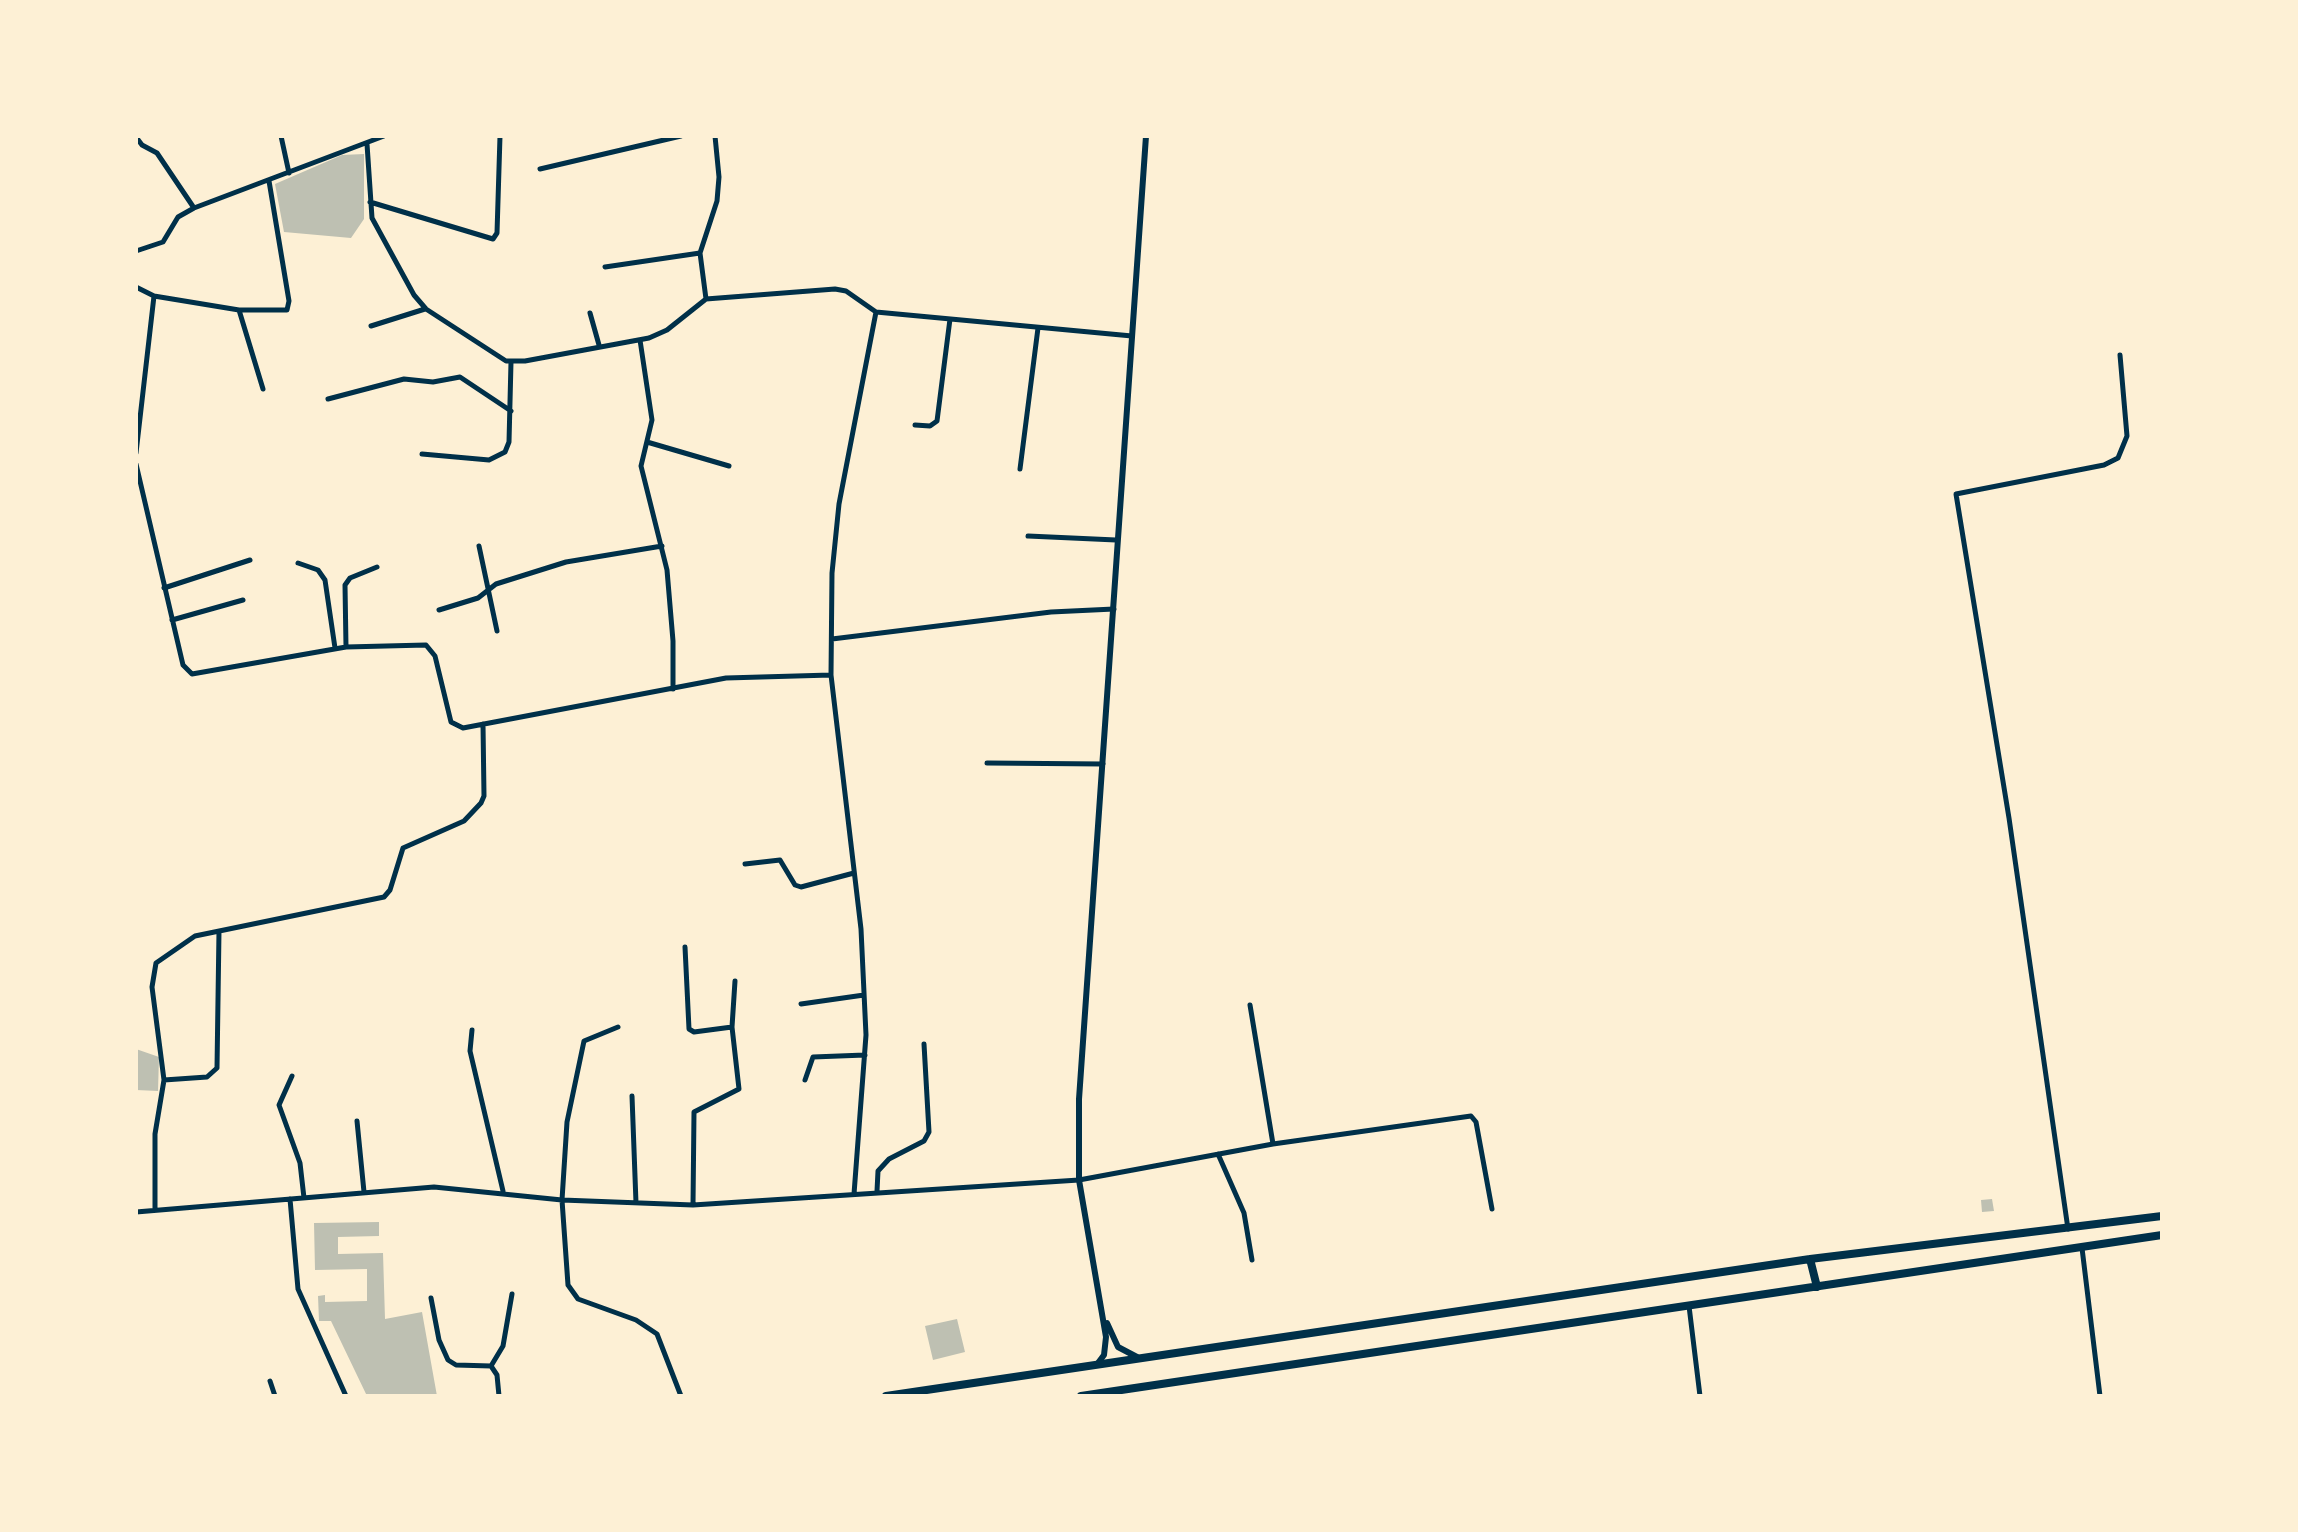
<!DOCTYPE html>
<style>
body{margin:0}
#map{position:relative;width:2298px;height:1532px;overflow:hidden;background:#fdf0d5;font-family:Lora,serif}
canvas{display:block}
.frame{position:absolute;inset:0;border:138px solid #fdf0d5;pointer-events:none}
</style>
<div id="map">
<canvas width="2298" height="1532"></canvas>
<div class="frame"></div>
</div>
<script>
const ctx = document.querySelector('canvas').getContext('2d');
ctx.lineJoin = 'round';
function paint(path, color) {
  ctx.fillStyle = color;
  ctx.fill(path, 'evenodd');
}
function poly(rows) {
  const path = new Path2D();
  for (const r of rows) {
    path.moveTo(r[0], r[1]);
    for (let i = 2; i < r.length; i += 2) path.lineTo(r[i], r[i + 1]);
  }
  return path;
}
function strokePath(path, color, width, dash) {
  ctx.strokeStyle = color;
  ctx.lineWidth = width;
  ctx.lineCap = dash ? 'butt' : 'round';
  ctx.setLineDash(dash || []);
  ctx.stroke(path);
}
paint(poly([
 [364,154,364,219,351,238,284,232,275,184,342,155],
 [136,1049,159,1057,158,1091,136,1090],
 [1992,1199,1994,1211,1982,1212,1981,1200],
 [379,1222,379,1236,338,1237,338,1254,383,1253,385,1319,422,1312,437,1396,367,1396,331,1321,319,1321,318,1296,325,1295,325,1302,367,1301,367,1269,315,1270,314,1223],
 [957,1319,965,1352,933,1360,925,1326]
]), '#bec0b2');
strokePath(poly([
 [281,136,289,173],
 [136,137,142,145,157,153,194,208],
 [367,144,372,218,414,295,426,309,506,361,525,361,649,338,667,330,706,299,835,289,846,291,876,312,1132,336],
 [540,169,681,136],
 [370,202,493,239,497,233,500,136],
 [136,251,163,242,178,217,194,208,384,136],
 [605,267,700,253],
 [136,287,154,296,239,310,287,310,289,301,269,181],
 [706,299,700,253,717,201,719,177,715,136],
 [239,310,263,389],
 [590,313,599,345],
 [371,326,425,309],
 [640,340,652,420,641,466,667,570,673,641,673,689],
 [328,399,404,379,433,382,460,377,511,411],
 [915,425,930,426,937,421,950,319],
 [647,442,729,466],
 [136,453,154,296],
 [422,454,489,460,505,452,509,442,511,362],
 [136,464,183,665,192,674,346,647,426,645,435,656,451,722,463,728,726,678,831,675],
 [1020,469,1038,328],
 [1028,536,1116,540],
 [479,546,497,631],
 [298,563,318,570,325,580,335,648],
 [164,588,250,560],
 [439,610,478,598,496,584,566,562,662,546],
 [172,620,243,600],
 [832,639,1051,612,1114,609],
 [346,647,345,585,350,578,377,567],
 [987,763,1103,764],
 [745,864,780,860,795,885,801,887,854,873],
 [685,947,689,1029,694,1032,732,1027],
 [801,1004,864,995],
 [1250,1005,1273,1144],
 [618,1027,584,1041,567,1122,562,1200,568,1285,578,1299,636,1320,657,1334,681,1396],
 [472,1030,470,1051,503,1191],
 [292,1076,279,1105,300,1163,304,1198],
 [164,1080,207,1077,217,1068,219,931],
 [805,1080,813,1057,865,1055],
 [632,1096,636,1203],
 [357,1121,364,1192],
 [1218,1154,1244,1213,1252,1260],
 [877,1191,878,1171,889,1159,924,1141,929,1132,924,1044],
 [854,1194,866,1035,861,929,831,675,832,573,839,504,876,312],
 [290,1199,298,1289,346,1396],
 [693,1205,694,1112,739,1089,732,1027,735,981],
 [155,1209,155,1134,164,1080,152,987,156,963,195,936,384,897,390,890,403,848,464,821,481,803,484,796,483,724],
 [136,1212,434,1187,562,1200,693,1205,1079,1180,1273,1144,1471,1116,1476,1122,1492,1209],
 [2068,1229,2009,818,1956,494,2104,465,2118,458,2127,436,2120,355],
 [2082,1248,2100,1396],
 [431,1298,439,1340,448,1360,456,1365,491,1366,497,1375,499,1396],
 [1689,1306,1700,1396],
 [491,1366,503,1346,512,1294],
 [270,1381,275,1396]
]), '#003049', 5);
strokePath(poly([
 [1107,1323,1118,1347,1137,1357],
 [1098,1363,1104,1355,1106,1337,1079,1180,1079,1099,1146,136]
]), '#003049', 6);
strokePath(poly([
 [1810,1259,1817,1287],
 [886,1396,1810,1259,2162,1216],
 [1081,1396,2162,1235]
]), '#003049', 8);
</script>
